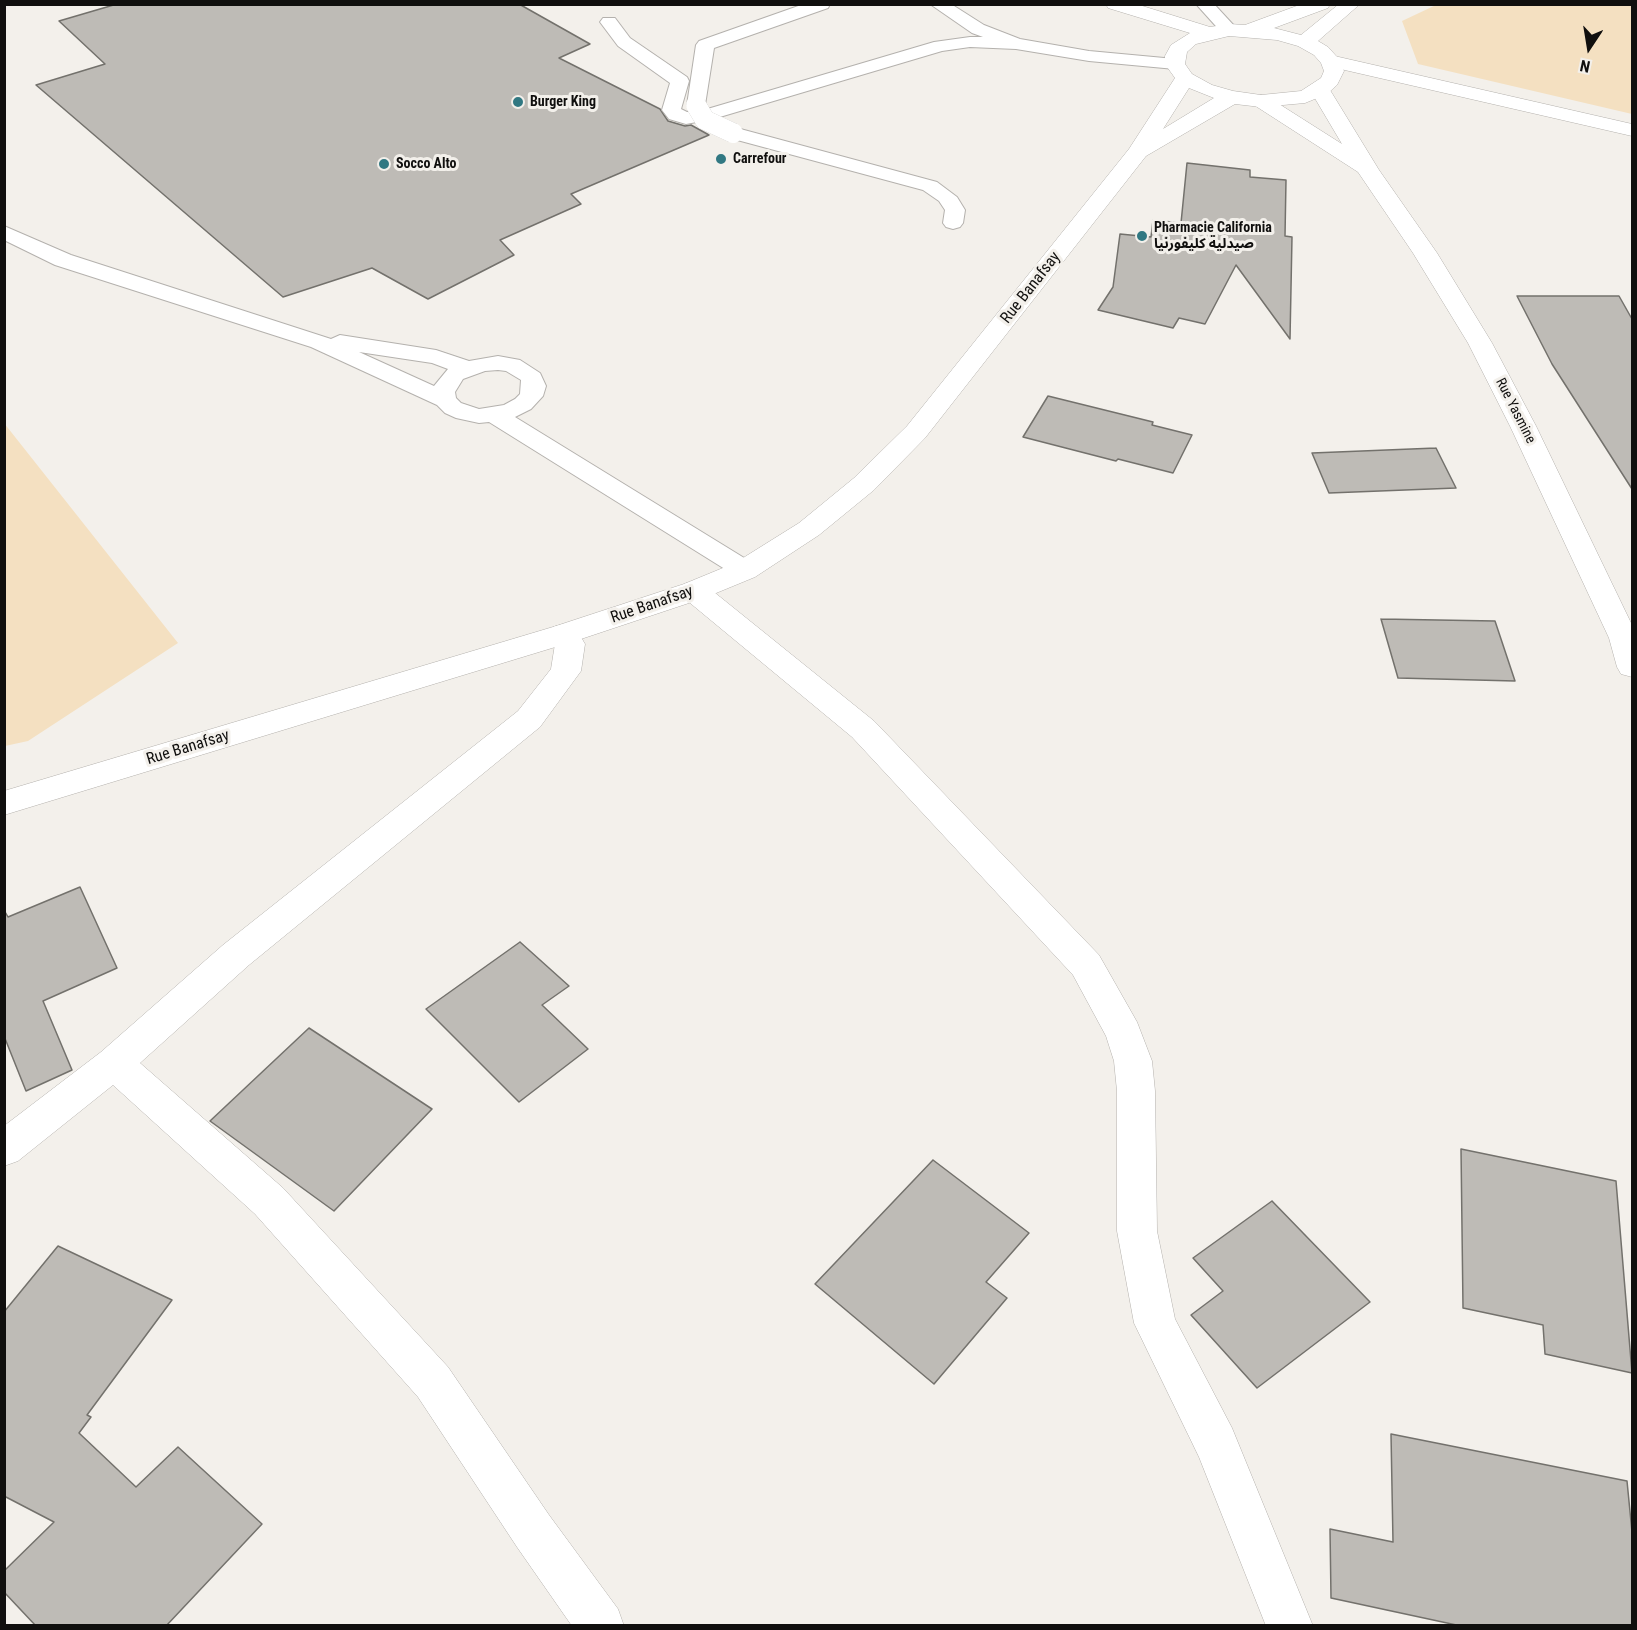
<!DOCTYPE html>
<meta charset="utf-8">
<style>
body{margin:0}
#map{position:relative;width:1637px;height:1630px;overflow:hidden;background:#f3f0eb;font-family:"Roboto Condensed",sans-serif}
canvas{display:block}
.frame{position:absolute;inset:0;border:6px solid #100f0e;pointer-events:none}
.north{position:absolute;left:1559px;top:18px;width:60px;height:60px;-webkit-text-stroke:4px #f3f0eb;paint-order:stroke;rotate:192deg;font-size:16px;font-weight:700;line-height:24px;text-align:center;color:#100f0e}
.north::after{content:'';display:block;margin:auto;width:21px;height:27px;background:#100f0e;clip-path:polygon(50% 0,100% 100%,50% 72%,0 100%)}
</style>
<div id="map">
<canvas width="1637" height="1630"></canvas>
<div class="frame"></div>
<div class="north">N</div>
</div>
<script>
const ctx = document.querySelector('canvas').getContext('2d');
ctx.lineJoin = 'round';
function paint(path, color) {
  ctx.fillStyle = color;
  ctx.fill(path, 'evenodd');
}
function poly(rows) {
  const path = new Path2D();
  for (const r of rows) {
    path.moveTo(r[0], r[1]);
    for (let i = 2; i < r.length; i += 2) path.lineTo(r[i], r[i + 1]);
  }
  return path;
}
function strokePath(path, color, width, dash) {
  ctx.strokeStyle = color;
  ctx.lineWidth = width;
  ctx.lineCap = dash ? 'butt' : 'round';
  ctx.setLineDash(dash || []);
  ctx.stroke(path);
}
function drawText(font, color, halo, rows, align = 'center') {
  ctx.font = font + ' "Roboto Condensed","Noto Sans Arabic",sans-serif';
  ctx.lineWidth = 6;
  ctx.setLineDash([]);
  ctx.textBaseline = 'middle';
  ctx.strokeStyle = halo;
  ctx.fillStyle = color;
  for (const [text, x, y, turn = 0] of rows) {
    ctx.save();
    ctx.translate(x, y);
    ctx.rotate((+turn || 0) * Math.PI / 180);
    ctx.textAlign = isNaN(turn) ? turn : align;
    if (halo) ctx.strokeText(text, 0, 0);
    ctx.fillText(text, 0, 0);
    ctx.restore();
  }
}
paint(poly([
 [1436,5,1632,5,1632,114,1418,64,1402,21],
 [4,423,178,643,28,741,5,746]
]), '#f4e0c1');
const building = poly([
 [117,4,519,4,590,44,559,58,660,109,668,121,685,126,691,125,709,135,571,194,581,204,500,240,514,255,428,299,372,268,283,297,36,85,105,64,59,21,117,4],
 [1187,163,1250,170,1250,177,1286,180,1285,236,1292,237,1290,339,1236,265,1205,324,1179,318,1173,328,1098,310,1113,287,1120,234,1151,237,1153,220,1181,223,1187,163],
 [1517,296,1619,296,1632,319,1632,489,1552,364,1517,296],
 [1048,396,1153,422,1152,425,1192,435,1173,473,1118,459,1116,461,1023,437,1048,396],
 [1436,448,1456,488,1329,493,1312,453,1436,448],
 [1381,619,1495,621,1515,681,1398,678,1381,619],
 [80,887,117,968,43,1001,72,1070,26,1091,4,1036,4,910,8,917,80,887],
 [520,942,569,986,542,1005,588,1049,519,1102,426,1009,520,942],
 [309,1028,432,1109,334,1211,210,1121,309,1028],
 [1461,1149,1616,1181,1632,1373,1545,1354,1543,1325,1463,1308,1461,1149],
 [933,1160,1029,1233,986,1282,1007,1298,934,1384,815,1284,933,1160],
 [1272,1201,1370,1302,1257,1388,1191,1315,1223,1291,1193,1258,1272,1201],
 [58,1246,172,1300,87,1415,91,1417,79,1433,136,1487,178,1447,262,1524,166,1626,36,1626,4,1592,4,1571,54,1522,4,1496,4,1312,58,1246],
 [1391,1434,1627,1481,1632,1532,1632,1626,1461,1626,1331,1598,1330,1529,1393,1542,1391,1434]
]);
paint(building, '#bebbb6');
strokePath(building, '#73716c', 1.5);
const lane = poly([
 [804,4,830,4,828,8,714,48,705,105,703,109,696,111,689,109,687,105,696,45,699,41,804,4],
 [930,4,951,4,984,25,1020,39,1089,51,1175,59,1181,60,1184,64,1181,68,1175,69,1089,61,1016,49,970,47,942,51,713,119,686,124,669,119,662,110,670,83,618,46,600,22,603,18,615,18,630,38,687,77,689,81,681,109,687,112,704,110,934,42,970,37,983,37,972,33,930,4],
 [1196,4,1214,4,1238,30,1235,34,1229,35,1223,34,1196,4],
 [733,127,937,182,957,197,965,210,963,223,960,227,953,229,946,227,943,223,945,210,939,201,923,190,726,137,723,133,726,129,733,127],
 [4,226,71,255,331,339,340,335,436,350,469,361,498,356,520,360,540,373,546,386,543,396,531,409,515,417,754,564,758,570,754,576,745,579,736,576,489,422,479,423,456,418,445,413,437,405,311,347,55,265,4,240,4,226],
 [359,352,432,363,448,369,434,386,359,352],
 [498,370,506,371,521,380,520,394,515,399,504,405,479,409,461,403,456,398,455,392,463,379,485,371,498,370]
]);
const street = poly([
 [1330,55,1632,124,1632,136,1323,65,1320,61,1323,57,1330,55],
 [1320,84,1327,86,1330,90,1379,170,1437,253,1492,343,1536,426,1632,625,1632,677,1621,674,1617,667,1609,638,1510,426,1468,343,1413,253,1358,172,1254,105,1251,101,1254,97,1261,95,1268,97,1342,144,1310,90,1313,86,1320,84],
 [694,581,704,584,874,721,1099,955,1137,1022,1152,1061,1155,1091,1157,1231,1175,1319,1232,1428,1313,1626,1266,1626,1199,1457,1134,1323,1117,1231,1117,1091,1114,1061,1106,1036,1073,975,852,737,684,598,679,591,684,584,694,581],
 [564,624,575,627,585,644,581,671,540,727,249,965,140,1063,283,1188,448,1367,549,1515,618,1609,624,1626,572,1626,517,1547,418,1397,255,1214,113,1085,18,1161,4,1166,4,1126,101,1052,223,945,518,711,551,669,555,644,549,634,553,627,564,624]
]);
const secondary = poly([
 [1106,4,1136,4,1210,27,1229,24,1245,25,1302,4,1330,4,1328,8,1274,28,1301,35,1339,4,1360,4,1318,41,1328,47,1337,57,1344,71,1337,85,1327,94,1305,103,1261,107,1235,104,1146,156,925,438,874,490,819,535,755,577,704,598,575,641,4,815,4,791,553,627,684,584,735,563,799,523,854,478,907,426,1129,149,1175,78,1165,64,1165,56,1171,45,1190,33,1108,8,1106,4],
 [1229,36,1277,40,1298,46,1314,55,1321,63,1324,71,1321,78,1301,91,1261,95,1233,91,1212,85,1192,74,1185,64,1187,52,1196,44,1229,36],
 [1189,88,1214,98,1163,129,1189,88]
]);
strokePath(lane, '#b4b1ad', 2);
strokePath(street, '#b4b1ad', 1);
strokePath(secondary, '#b4b1ad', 1);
paint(lane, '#fff');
paint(street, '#fff');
paint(secondary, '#fff');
const laneBridge = poly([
 [696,105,705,120,733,133]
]);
strokePath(laneBridge, '#b4b1ad', 20, []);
strokePath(laneBridge, '#fff', 20);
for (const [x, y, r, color] of [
 [518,102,6,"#317882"],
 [721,159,6,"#317882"],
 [384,164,6,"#317882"],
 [1142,236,6,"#317882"]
]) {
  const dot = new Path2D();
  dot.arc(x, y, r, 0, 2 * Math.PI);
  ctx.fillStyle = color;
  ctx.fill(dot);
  strokePath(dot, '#f3f0eb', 2);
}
drawText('bold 14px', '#100f0e', '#f3f0eb', [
 ["Burger King",530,102],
 ["Carrefour",733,159],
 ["Socco Alto",396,164],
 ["Pharmacie California",1154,228],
 ["صيدلية كليفورنيا",1154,244]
], 'left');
drawText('14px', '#100f0e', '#f3f0eb', [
 ["Rue Yasmine",1515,411,63]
]);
drawText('16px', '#100f0e', '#f3f0eb', [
 ["Rue Banafsay",1031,288,-52],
 ["Rue Banafsay",652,605,-19],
 ["Rue Banafsay",188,748,-17]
]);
</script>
